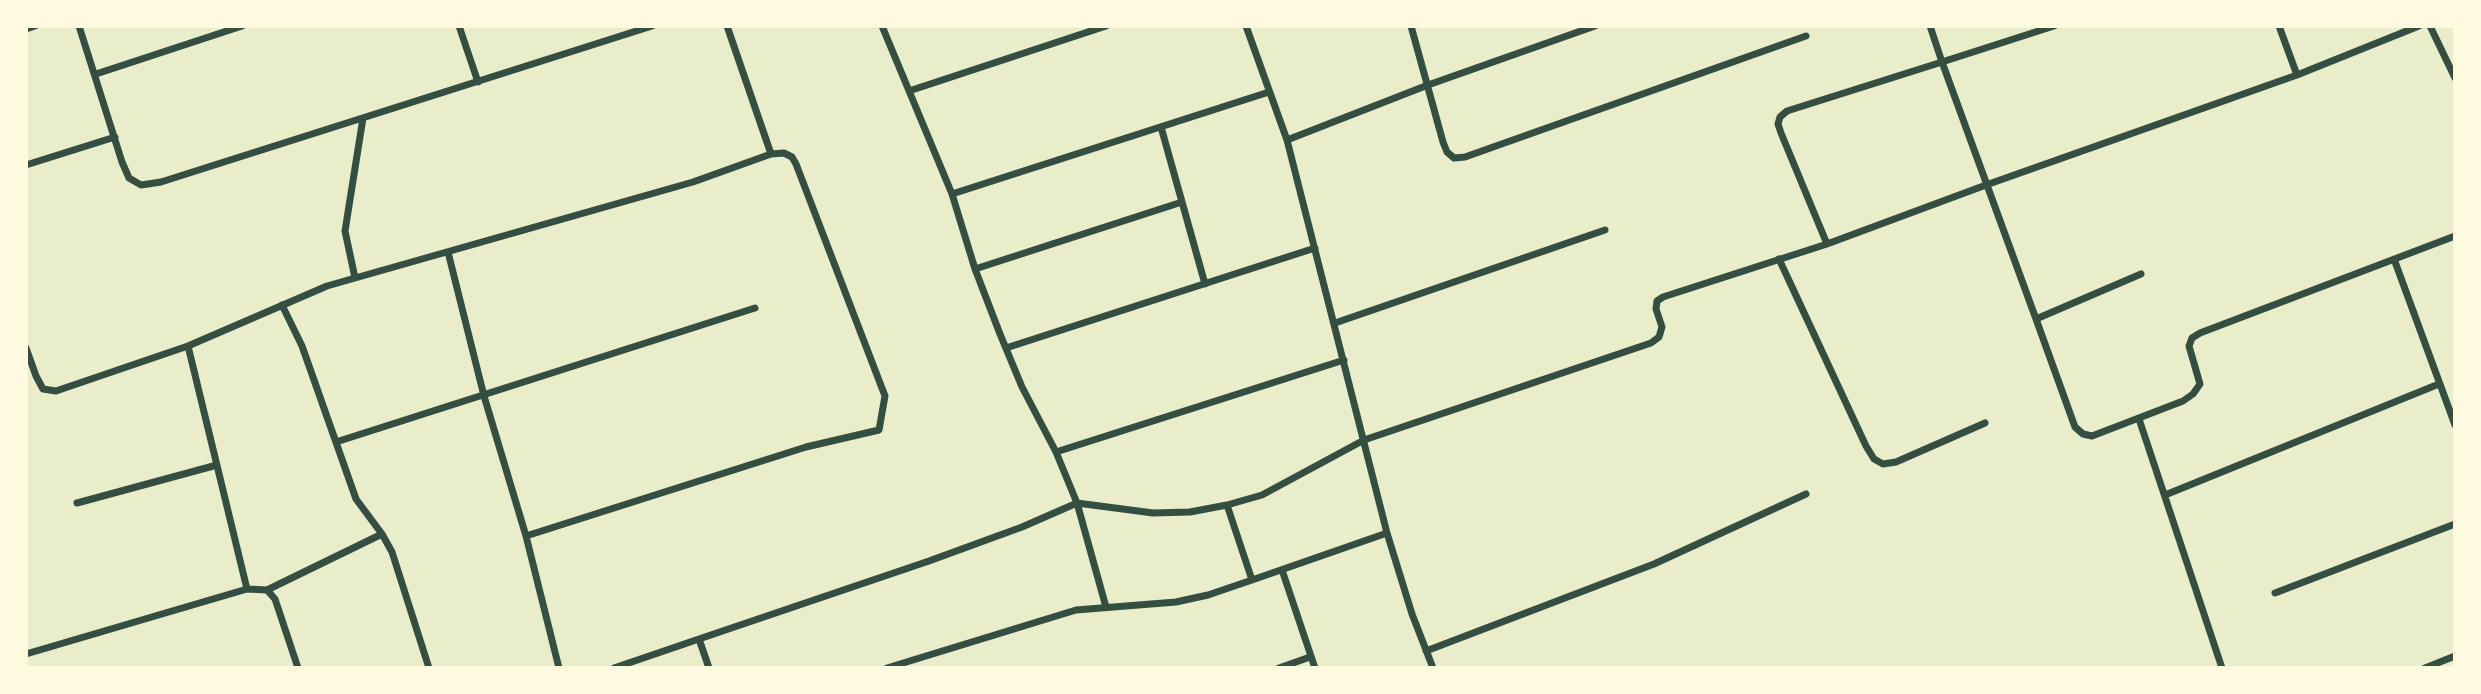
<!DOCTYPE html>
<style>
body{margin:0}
#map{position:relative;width:2481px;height:694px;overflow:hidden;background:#e9edc9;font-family:"Noto Sans",sans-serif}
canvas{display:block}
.frame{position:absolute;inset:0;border:28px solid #fefae0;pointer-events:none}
</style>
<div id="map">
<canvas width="2481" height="694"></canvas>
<div class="frame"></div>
</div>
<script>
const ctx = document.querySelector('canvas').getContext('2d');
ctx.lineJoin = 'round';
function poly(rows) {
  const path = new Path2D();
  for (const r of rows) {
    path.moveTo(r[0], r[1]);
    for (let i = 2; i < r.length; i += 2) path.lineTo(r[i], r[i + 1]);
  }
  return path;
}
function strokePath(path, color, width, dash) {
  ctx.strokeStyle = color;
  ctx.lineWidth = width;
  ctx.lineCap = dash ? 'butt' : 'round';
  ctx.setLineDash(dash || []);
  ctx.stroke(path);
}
strokePath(poly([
 [79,26,122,162,129,178,141,185,161,182,652,26],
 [459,26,478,82],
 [882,26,952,194,975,269,1000,334,1022,387,1056,452,1077,503,1106,607],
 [1246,26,1287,140,1387,533,1412,614,1433,668],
 [1411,26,1443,142,1447,152,1454,158,1465,157,1806,36],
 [2054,26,1942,62,2036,319,2141,274],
 [2279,26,2297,75],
 [2430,26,2455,78],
 [26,29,35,26],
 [96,74,242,26],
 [909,91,1106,26],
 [1161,127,1205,284],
 [1287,140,1428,85,1595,26],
 [26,165,115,137],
 [952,194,1269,92],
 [1827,244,1781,133,1778,124,1780,117,1787,111,1942,62,1930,26],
 [448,252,484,396,526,536,559,668],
 [1779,259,1866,446,1874,459,1883,464,1896,462,1985,423],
 [2394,259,2455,425],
 [975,269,1182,202],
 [355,278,345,231,363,118],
 [282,305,302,346,356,499,382,534,392,552,429,668],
 [2036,319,2075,427,2083,434,2092,436,2183,401,2193,394,2200,384,2189,346,2192,338,2200,333,2455,236],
 [1335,323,1605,230],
 [188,346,327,286,693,182,771,154],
 [26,348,36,376,43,389,56,391,188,346,247,589,267,590,275,599,298,668],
 [1006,348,1315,248],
 [2139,419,2222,668],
 [336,442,755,308],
 [1056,452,1344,360],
 [2165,495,2439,384],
 [77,503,217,465],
 [1227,505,1252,580,1387,533],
 [526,536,806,447,879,430,885,396,796,164,792,157,784,153,771,154,727,26],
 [1282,570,1315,668],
 [267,590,382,534],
 [2275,593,2455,524],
 [1426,651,1654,564,1806,494],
 [26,654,247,589],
 [614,668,699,639],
 [709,668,699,639,929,561,1022,527,1077,503,1153,513,1190,512,1227,505,1262,495,1364,440,1651,343,1659,337,1662,327,1656,309,1657,301,1663,297,1827,244,1986,185,2297,75,2419,26],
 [887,668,1076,610,1176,602,1208,595,1252,580],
 [1279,668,1310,657],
 [2425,668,2455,656]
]), '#344e41', 7);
</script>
